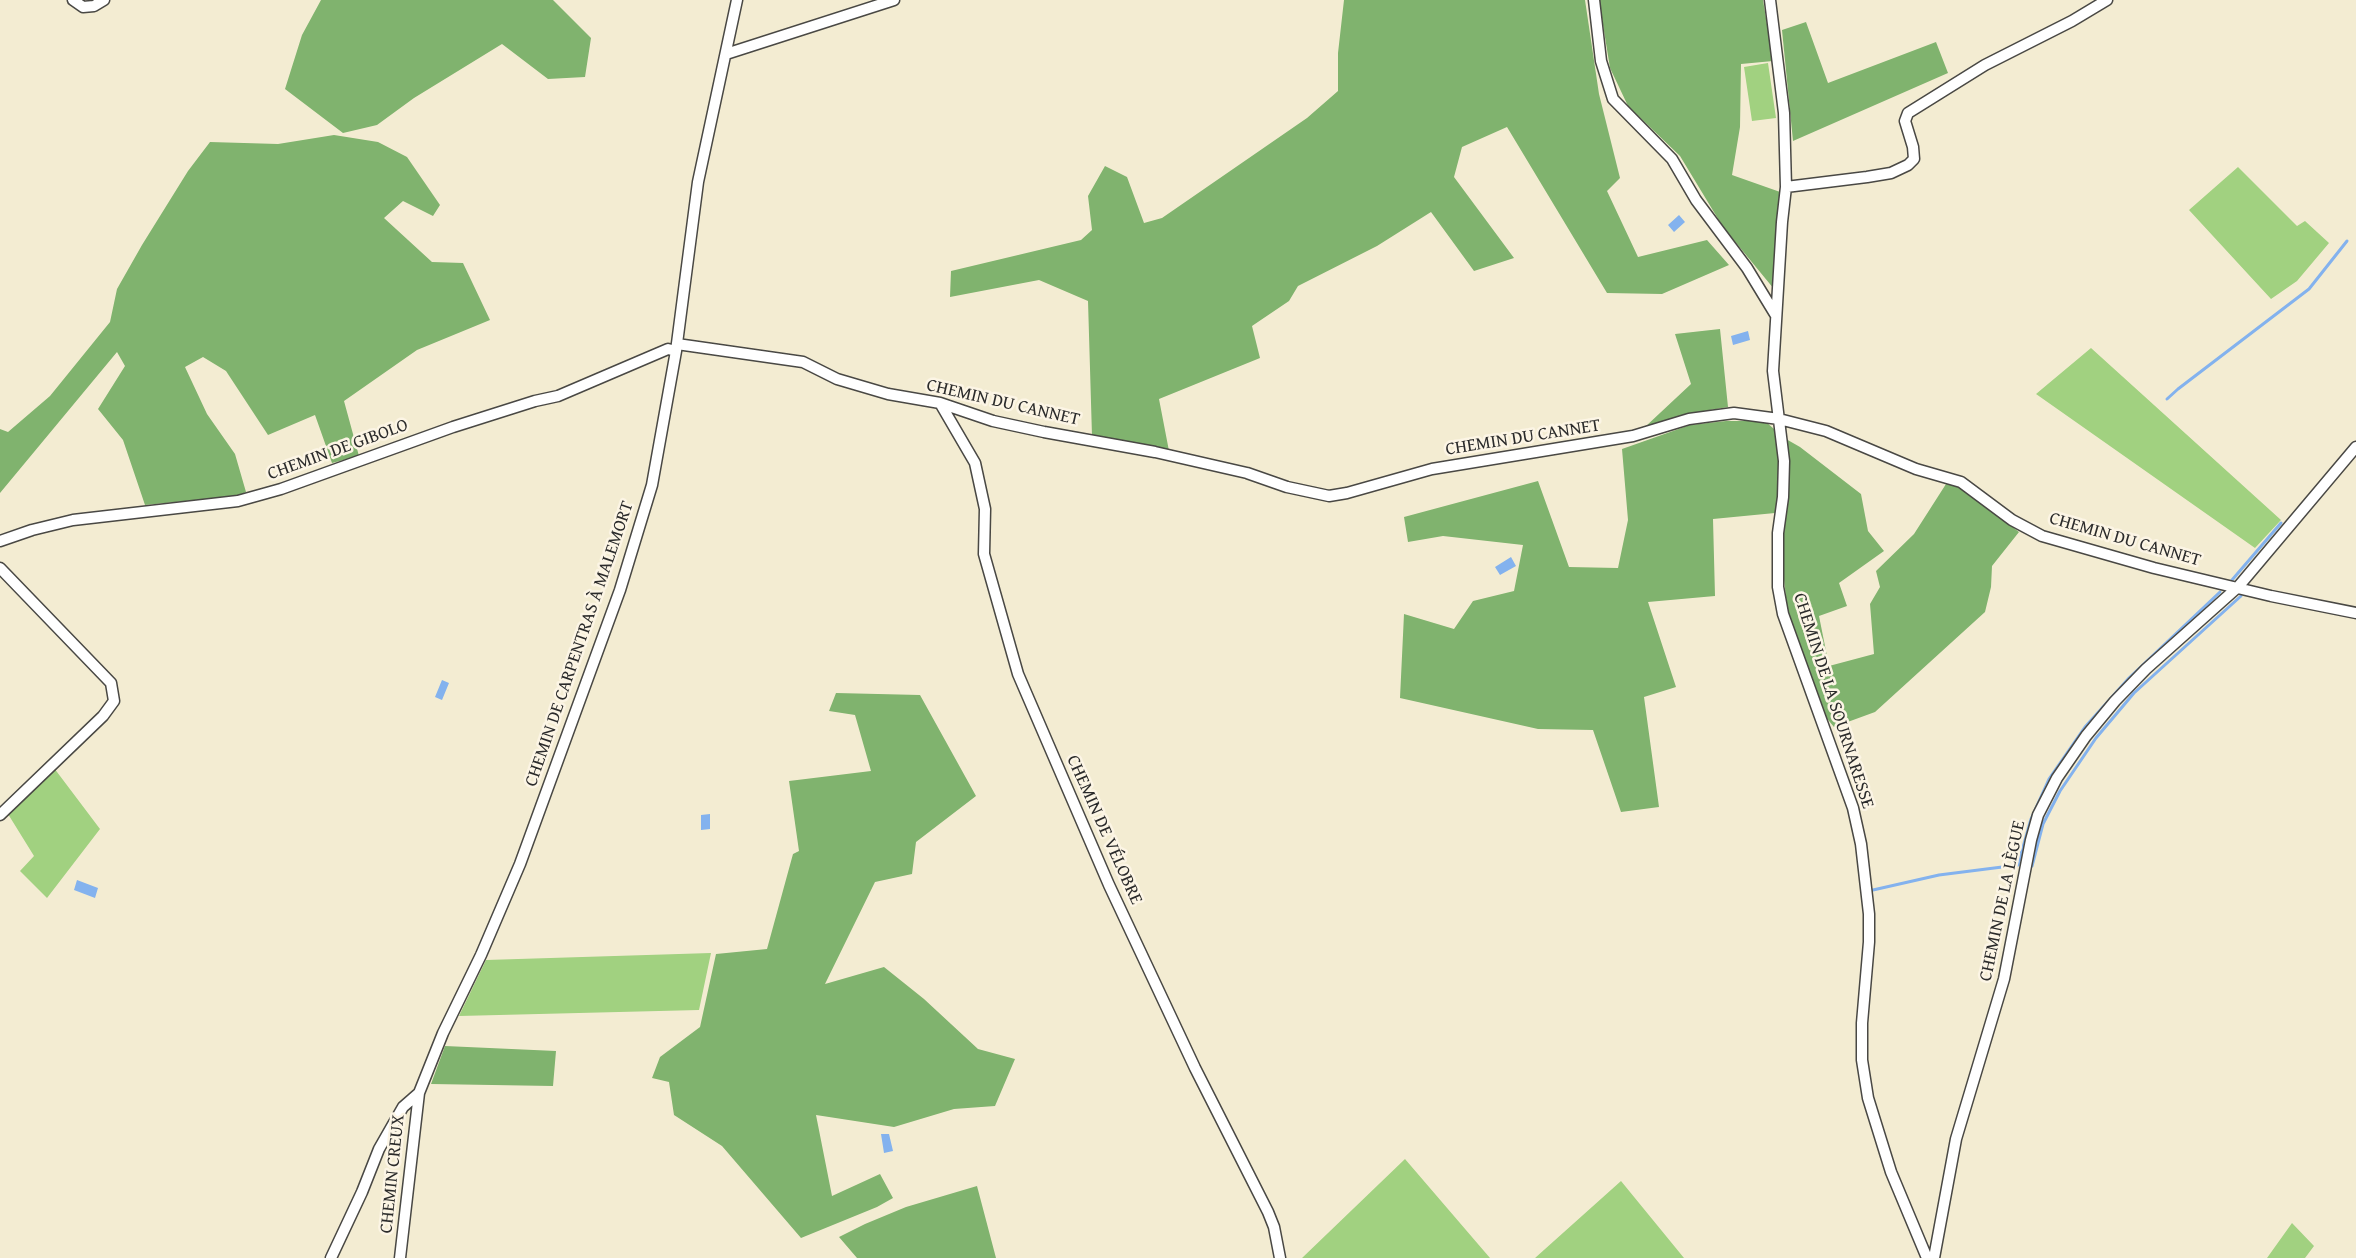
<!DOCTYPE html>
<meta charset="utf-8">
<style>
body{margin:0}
canvas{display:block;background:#f3ecd2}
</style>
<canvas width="2356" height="1258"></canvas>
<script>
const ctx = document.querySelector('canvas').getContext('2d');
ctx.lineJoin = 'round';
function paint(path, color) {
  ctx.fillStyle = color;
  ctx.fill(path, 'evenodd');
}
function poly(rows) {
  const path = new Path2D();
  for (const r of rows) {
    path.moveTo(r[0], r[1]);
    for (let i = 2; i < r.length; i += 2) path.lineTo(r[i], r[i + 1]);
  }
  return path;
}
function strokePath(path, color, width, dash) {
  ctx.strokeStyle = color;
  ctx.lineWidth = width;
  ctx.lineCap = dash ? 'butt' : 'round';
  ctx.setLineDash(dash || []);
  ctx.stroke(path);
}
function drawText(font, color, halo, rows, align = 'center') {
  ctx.font = font + ' "Gentium Book Plus",serif';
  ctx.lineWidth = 5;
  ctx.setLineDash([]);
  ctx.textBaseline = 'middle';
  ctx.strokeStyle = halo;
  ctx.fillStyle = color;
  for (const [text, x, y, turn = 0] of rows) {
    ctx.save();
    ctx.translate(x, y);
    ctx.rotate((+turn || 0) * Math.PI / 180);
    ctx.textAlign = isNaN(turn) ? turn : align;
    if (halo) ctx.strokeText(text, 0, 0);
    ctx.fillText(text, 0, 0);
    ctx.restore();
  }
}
paint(poly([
 [1768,63,1776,118,1752,121,1744,67],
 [2238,167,2297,226,2305,221,2329,243,2297,281,2271,299,2189,210],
 [2091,348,2281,520,2255,548,2036,394],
 [54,768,100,829,47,898,20,871,34,856,8,814],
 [711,953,699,1010,459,1016,486,960],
 [1405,1159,1490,1258,1302,1258],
 [1621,1181,1684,1258,1535,1258],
 [2292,1223,2314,1246,2305,1258,2267,1258]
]), '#a1d180');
paint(poly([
 [321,0,553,0,591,38,585,77,548,79,502,44,414,98,377,125,343,133,285,89,302,35],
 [1344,0,1585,0,1599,94,1620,178,1607,191,1638,257,1707,240,1729,265,1662,294,1607,293,1507,127,1462,147,1454,177,1514,258,1474,271,1431,212,1377,246,1298,286,1289,301,1252,326,1260,358,1159,399,1169,451,1092,436,1088,301,1039,280,950,297,951,271,1081,240,1092,230,1088,196,1105,166,1127,177,1144,223,1162,218,1307,118,1338,91,1338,53],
 [1599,0,1763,0,1773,61,1741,64,1740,127,1732,175,1783,193,1774,289,1723,227,1680,156,1628,106,1610,68],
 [1806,22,1828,83,1936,42,1948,73,1793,141,1782,30],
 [334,135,378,142,407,157,440,205,433,216,403,201,384,218,432,262,463,263,490,320,417,350,344,401,359,456,332,463,315,415,268,435,226,371,203,357,185,367,207,414,235,454,246,492,237,496,145,505,123,440,98,409,125,366,117,352,0,493,0,429,8,432,50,396,110,322,117,289,142,245,188,171,210,142,278,144],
 [1720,329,1728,407,1698,412,1645,427,1691,384,1675,334],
 [1726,421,1765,421,1774,429,1779,435,1781,487,1775,513,1713,519,1715,596,1648,602,1676,687,1644,697,1659,807,1621,812,1593,730,1538,729,1400,698,1404,614,1454,629,1473,601,1514,591,1523,545,1443,536,1408,542,1404,517,1538,481,1569,567,1618,568,1628,520,1622,449,1690,425],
 [1786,439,1800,447,1861,494,1868,531,1884,551,1839,583,1847,606,1819,616,1829,666,1874,654,1870,604,1880,587,1876,571,1914,534,1946,484,1959,486,2019,532,1992,566,1991,587,1985,612,1875,712,1834,727,1820,710,1788,616,1781,552],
 [836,693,920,695,976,796,916,842,912,874,875,882,825,984,884,967,924,999,978,1049,1015,1059,995,1106,954,1109,894,1127,816,1115,832,1196,880,1174,893,1198,877,1207,801,1238,722,1146,674,1115,669,1082,652,1078,660,1057,700,1027,716,954,767,949,793,854,799,851,789,781,871,771,855,715,829,711],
 [445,1046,556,1051,553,1086,431,1084],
 [977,1186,996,1258,857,1258,839,1237,865,1224,906,1207]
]), '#80b36e');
paint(poly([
 [1679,215,1685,222,1674,232,1668,225],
 [1748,331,1750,340,1733,345,1731,336],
 [1511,557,1516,566,1500,575,1495,567],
 [442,680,449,683,442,700,435,697],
 [710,814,710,829,701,830,701,815],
 [77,880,98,888,95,898,74,890],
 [881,1134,889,1134,893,1151,884,1153]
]), '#83b2ee');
strokePath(poly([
 [2167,399,2178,389,2309,289,2347,241],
 [2232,580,2281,523],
 [2032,866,2043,824,2060,791,2096,738,2134,693,2241,596],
 [1873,890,1939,875,2018,865,2031,819,2049,779,2085,727,2129,678,2220,592]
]), '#83b2ee', 3);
const minor = poly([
 [73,0,83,7,94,6,104,0],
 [1594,0,1601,61,1613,99,1672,159,1696,200,1747,268,1775,314],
 [1770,0,1784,113,1786,187,1782,222,1773,371,1784,461,1783,497,1778,533,1778,587,1783,614,1853,808,1861,844,1869,914,1869,942,1862,1023,1862,1060,1868,1098,1891,1172,1927,1258],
 [726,54,894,0],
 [1786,187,1867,177,1891,173,1908,165,1914,159,1913,147,1905,121,1908,113,1985,65,2072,21,2107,0],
 [677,344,803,362,837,379,888,394,940,403,993,421,1044,432,1155,452,1247,473,1287,487,1329,496,1347,493,1432,469,1633,436,1689,419,1734,413,1779,419,1826,431,1916,469,1961,482,2012,520,2042,536,2154,568,2271,596,2356,613],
 [940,403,975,463,985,509,984,554,1018,674,1109,885,1195,1068,1268,1212,1274,1227,1280,1258],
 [0,541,32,530,73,520,238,501,281,489,453,427,535,401,558,396,668,349,676,351],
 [0,568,111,683,114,701,103,716,0,815],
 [331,1258,362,1192,379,1149,403,1107,419,1093,443,1033,481,955,520,864,620,590,652,485,676,351,698,182,737,0],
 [400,1258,419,1093],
 [1934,1258,1956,1139,2004,979,2031,840,2038,815,2057,778,2086,736,2115,701,2146,669,2238,587,2356,447]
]);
strokePath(minor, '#494844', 13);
strokePath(minor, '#fff', 10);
drawText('18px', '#2b2b2b', '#fcf5e5', [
 ["CHEMIN DU CANNET",1003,403,13],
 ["CHEMIN DU CANNET",1523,438,-9],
 ["CHEMIN DE GIBOLO",338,450,-20],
 ["CHEMIN DU CANNET",2125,540,16],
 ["CHEMIN DE CARPENTRAS À MALEMORT",580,644,-71],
 ["CHEMIN DE LA SOURNARESSE",1833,701,72],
 ["CHEMIN DE VÉLOBRE",1104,830,66],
 ["CHEMIN DE LA LÈGUE",2003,901,-78],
 ["CHEMIN CREUX",393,1174,-84]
]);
</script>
